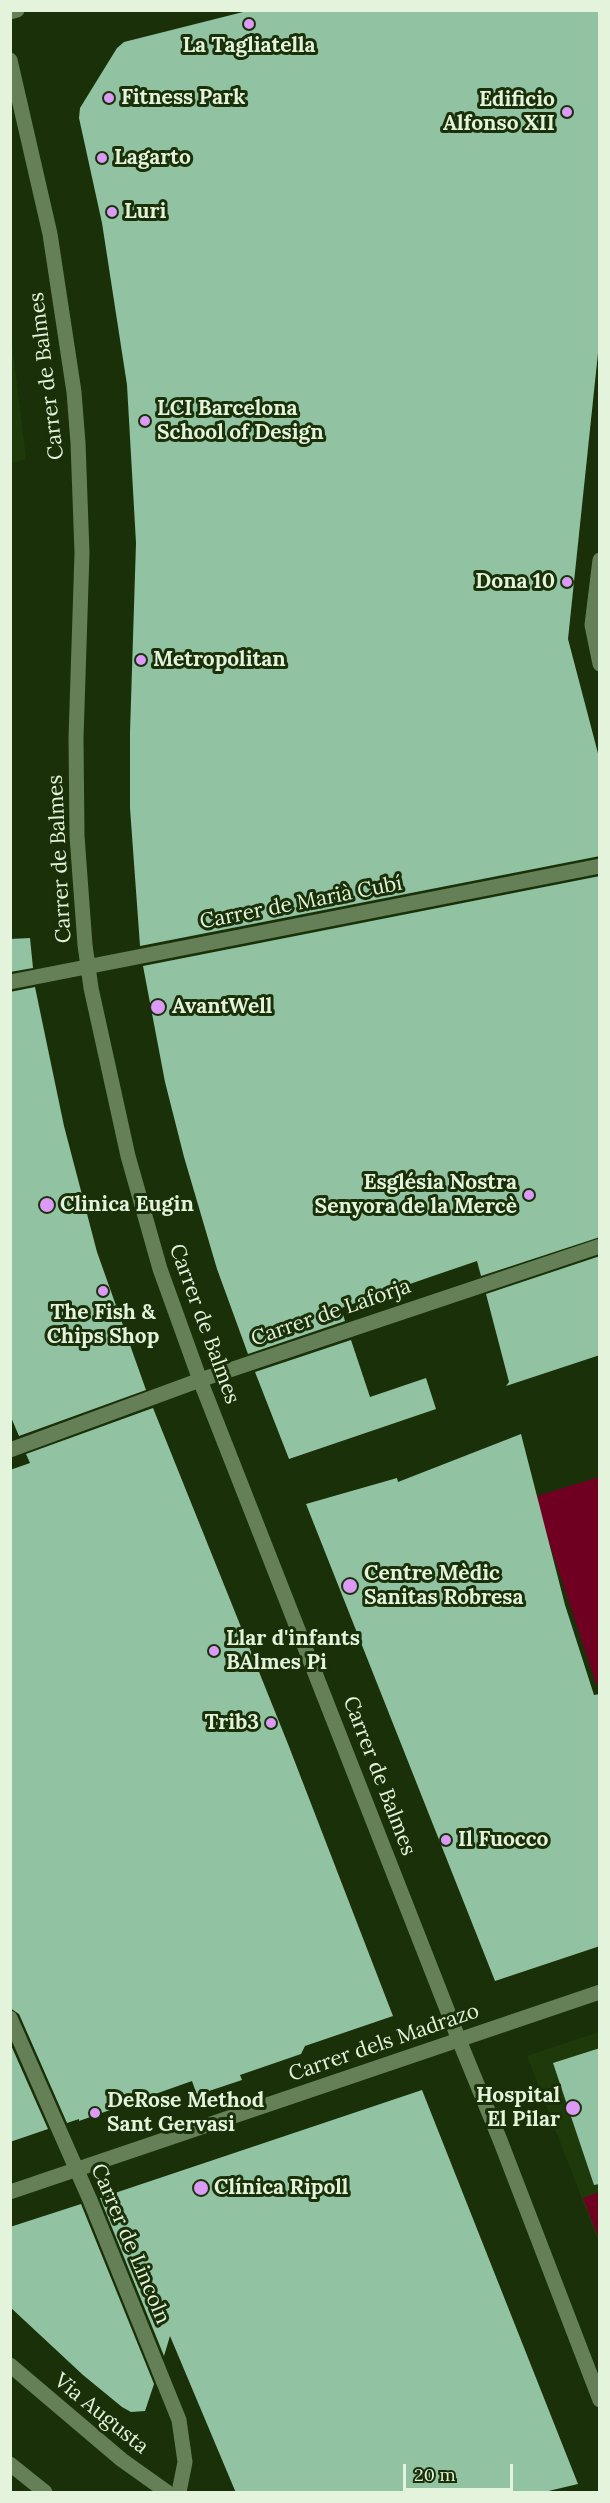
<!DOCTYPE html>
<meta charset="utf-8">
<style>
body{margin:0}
#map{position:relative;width:610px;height:2503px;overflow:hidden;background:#193008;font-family:Lora,serif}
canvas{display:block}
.frame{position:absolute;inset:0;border:12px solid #e4f3dc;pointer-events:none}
.scale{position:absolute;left:403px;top:2464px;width:110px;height:27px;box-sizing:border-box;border:3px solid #e4f3dc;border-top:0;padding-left:8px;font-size:18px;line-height:21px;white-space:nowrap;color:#e4f3dc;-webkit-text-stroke:4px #193008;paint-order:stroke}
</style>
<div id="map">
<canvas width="610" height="2503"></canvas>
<div class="frame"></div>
<div class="scale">20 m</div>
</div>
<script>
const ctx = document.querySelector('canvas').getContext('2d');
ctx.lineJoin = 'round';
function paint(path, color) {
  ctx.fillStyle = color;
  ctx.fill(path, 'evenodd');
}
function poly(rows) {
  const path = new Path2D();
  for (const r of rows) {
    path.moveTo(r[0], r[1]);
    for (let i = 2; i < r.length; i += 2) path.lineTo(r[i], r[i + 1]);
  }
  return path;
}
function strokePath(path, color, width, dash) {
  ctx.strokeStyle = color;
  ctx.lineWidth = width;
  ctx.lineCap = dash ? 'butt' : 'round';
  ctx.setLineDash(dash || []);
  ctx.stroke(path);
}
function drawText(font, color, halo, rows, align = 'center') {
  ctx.font = font + ' Lora,serif';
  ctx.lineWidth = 6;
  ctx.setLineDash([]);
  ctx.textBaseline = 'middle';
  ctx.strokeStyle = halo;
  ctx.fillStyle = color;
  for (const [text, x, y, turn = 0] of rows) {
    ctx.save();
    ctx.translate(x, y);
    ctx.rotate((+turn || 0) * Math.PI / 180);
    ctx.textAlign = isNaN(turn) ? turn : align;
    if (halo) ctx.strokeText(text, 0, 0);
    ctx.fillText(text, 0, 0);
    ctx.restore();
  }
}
paint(poly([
 [11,334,26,459,11,463,10,463],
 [599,2032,599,2243,527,2056]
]), '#1e3a0a');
paint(poly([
 [599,1477,599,1684,596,1684,534,1497],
 [599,2192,599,2191,599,2239,583,2198]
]), '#700021');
paint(poly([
 [251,10,600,10,600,334,568,639,600,761,600,856,140,946,130,808,130,732,136,543,127,385,102,223,79,118,80,108,117,48,124,42],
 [600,876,600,1237,481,1276,477,1261,430,1277,341,1308,345,1321,248,1354,217,1269,184,1157,165,1082,143,966],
 [30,938,33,968,10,972,10,939],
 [35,987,64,1126,97,1252,146,1390,19,1436,10,1415,10,992],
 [600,1256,600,1355,506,1386,509,1382,486,1294],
 [351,1340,370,1397,426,1378,436,1409,289,1459,255,1372],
 [153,1408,288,1744,393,2016,305,2046,301,2054,240,2075,242,2080,197,2095,192,2081,79,2121,79,2119,67,2123,19,2014,10,2008,10,1470,30,1463,26,1454],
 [521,1434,565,1605,594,1695,600,1694,600,1946,495,1981,306,1504,397,1478,398,1482],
 [10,2043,48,2129,10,2142],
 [600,2048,600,2184,594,2185,553,2063],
 [422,2090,578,2484,540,2493,236,2493,170,2336,164,2356,100,2198],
 [81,2204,154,2384,145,2411,131,2412,122,2407,83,2375,10,2307,10,2227]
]), '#91c2a1');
strokePath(poly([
 [600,560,592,625,600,664],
 [10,982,600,866],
 [10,1450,200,1380,600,1246],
 [10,2018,90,2200,179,2420,185,2462,179,2492],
 [10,2192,600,1992]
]), '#658056', 15);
strokePath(poly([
 [10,12,17,10]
]), '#658056', 15);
strokePath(poly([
 [10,60,50,234,74,392,78,443,82,553,76,738,77,836,85,945,91,988,128,1156,160,1269,200,1380,459,2040,500,2140,600,2400],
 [10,2365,122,2460,167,2492],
 [10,2464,45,2492]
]), '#658056', 15);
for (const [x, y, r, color] of [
 [249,24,6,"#da9af6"],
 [109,98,6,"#da9af6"],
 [567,112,6,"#da9af6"],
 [102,158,6,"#da9af6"],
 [112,212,6,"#da9af6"],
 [145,421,6,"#da9af6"],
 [567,582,6,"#da9af6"],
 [141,660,6,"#da9af6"],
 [158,1007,8,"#da9af6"],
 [529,1195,6,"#da9af6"],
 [47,1205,8,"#da9af6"],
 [103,1291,6,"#da9af6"],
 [350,1586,8,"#da9af6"],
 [214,1651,6,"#da9af6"],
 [271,1723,6,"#da9af6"],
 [446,1840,6,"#da9af6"],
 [573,2108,8,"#da9af6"],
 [95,2113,6,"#da9af6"],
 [201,2188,8,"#da9af6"]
]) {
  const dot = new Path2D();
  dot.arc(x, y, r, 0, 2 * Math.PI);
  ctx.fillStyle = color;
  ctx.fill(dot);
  strokePath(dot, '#193008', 2);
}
drawText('bold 21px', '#e4f3dc', '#193008', [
 ["La Tagliatella",249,46,"center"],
 ["Fitness Park",121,98],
 ["Edificio",555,100,"right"],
 ["Alfonso XII",555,124,"right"],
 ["Lagarto",114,158],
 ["Luri",124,212],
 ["LCI Barcelona",157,409],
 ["School of Design",157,433],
 ["Dona 10",555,582,"right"],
 ["Metropolitan",153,660],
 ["AvantWell",172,1007],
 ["Església Nostra",517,1183,"right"],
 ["Senyora de la Mercè",517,1207,"right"],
 ["Clinica Eugin",60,1205],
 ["The Fish &",103,1313,"center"],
 ["Chips Shop",103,1337,"center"],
 ["Centre Mèdic",364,1574],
 ["Sanitas Robresa",364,1598],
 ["Llar d'infants",226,1639],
 ["BAlmes Pi",226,1663],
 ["Trib3",259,1723,"right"],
 ["Il Fuocco",458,1840],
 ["Hospital",560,2096,"right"],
 ["El Pilar",560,2120,"right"],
 ["DeRose Method",107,2101],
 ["Sant Gervasi",107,2125],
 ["Clínica Ripoll",214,2188]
], 'left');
drawText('21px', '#e4f3dc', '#193008', [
 ["Carrer de Balmes",47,376,-97],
 ["Carrer de Balmes",60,859,-93],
 ["Carrer de Marià Cubí",301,903,-11],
 ["Carrer de Laforja",331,1313,-19],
 ["Carrer de Balmes",204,1324,70],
 ["Carrer de Balmes",379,1776,69],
 ["Carrer dels Madrazo",384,2043,-19],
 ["Carrer de Lincoln",130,2244,67],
 ["Via Augusta",101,2414,39]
]);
</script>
